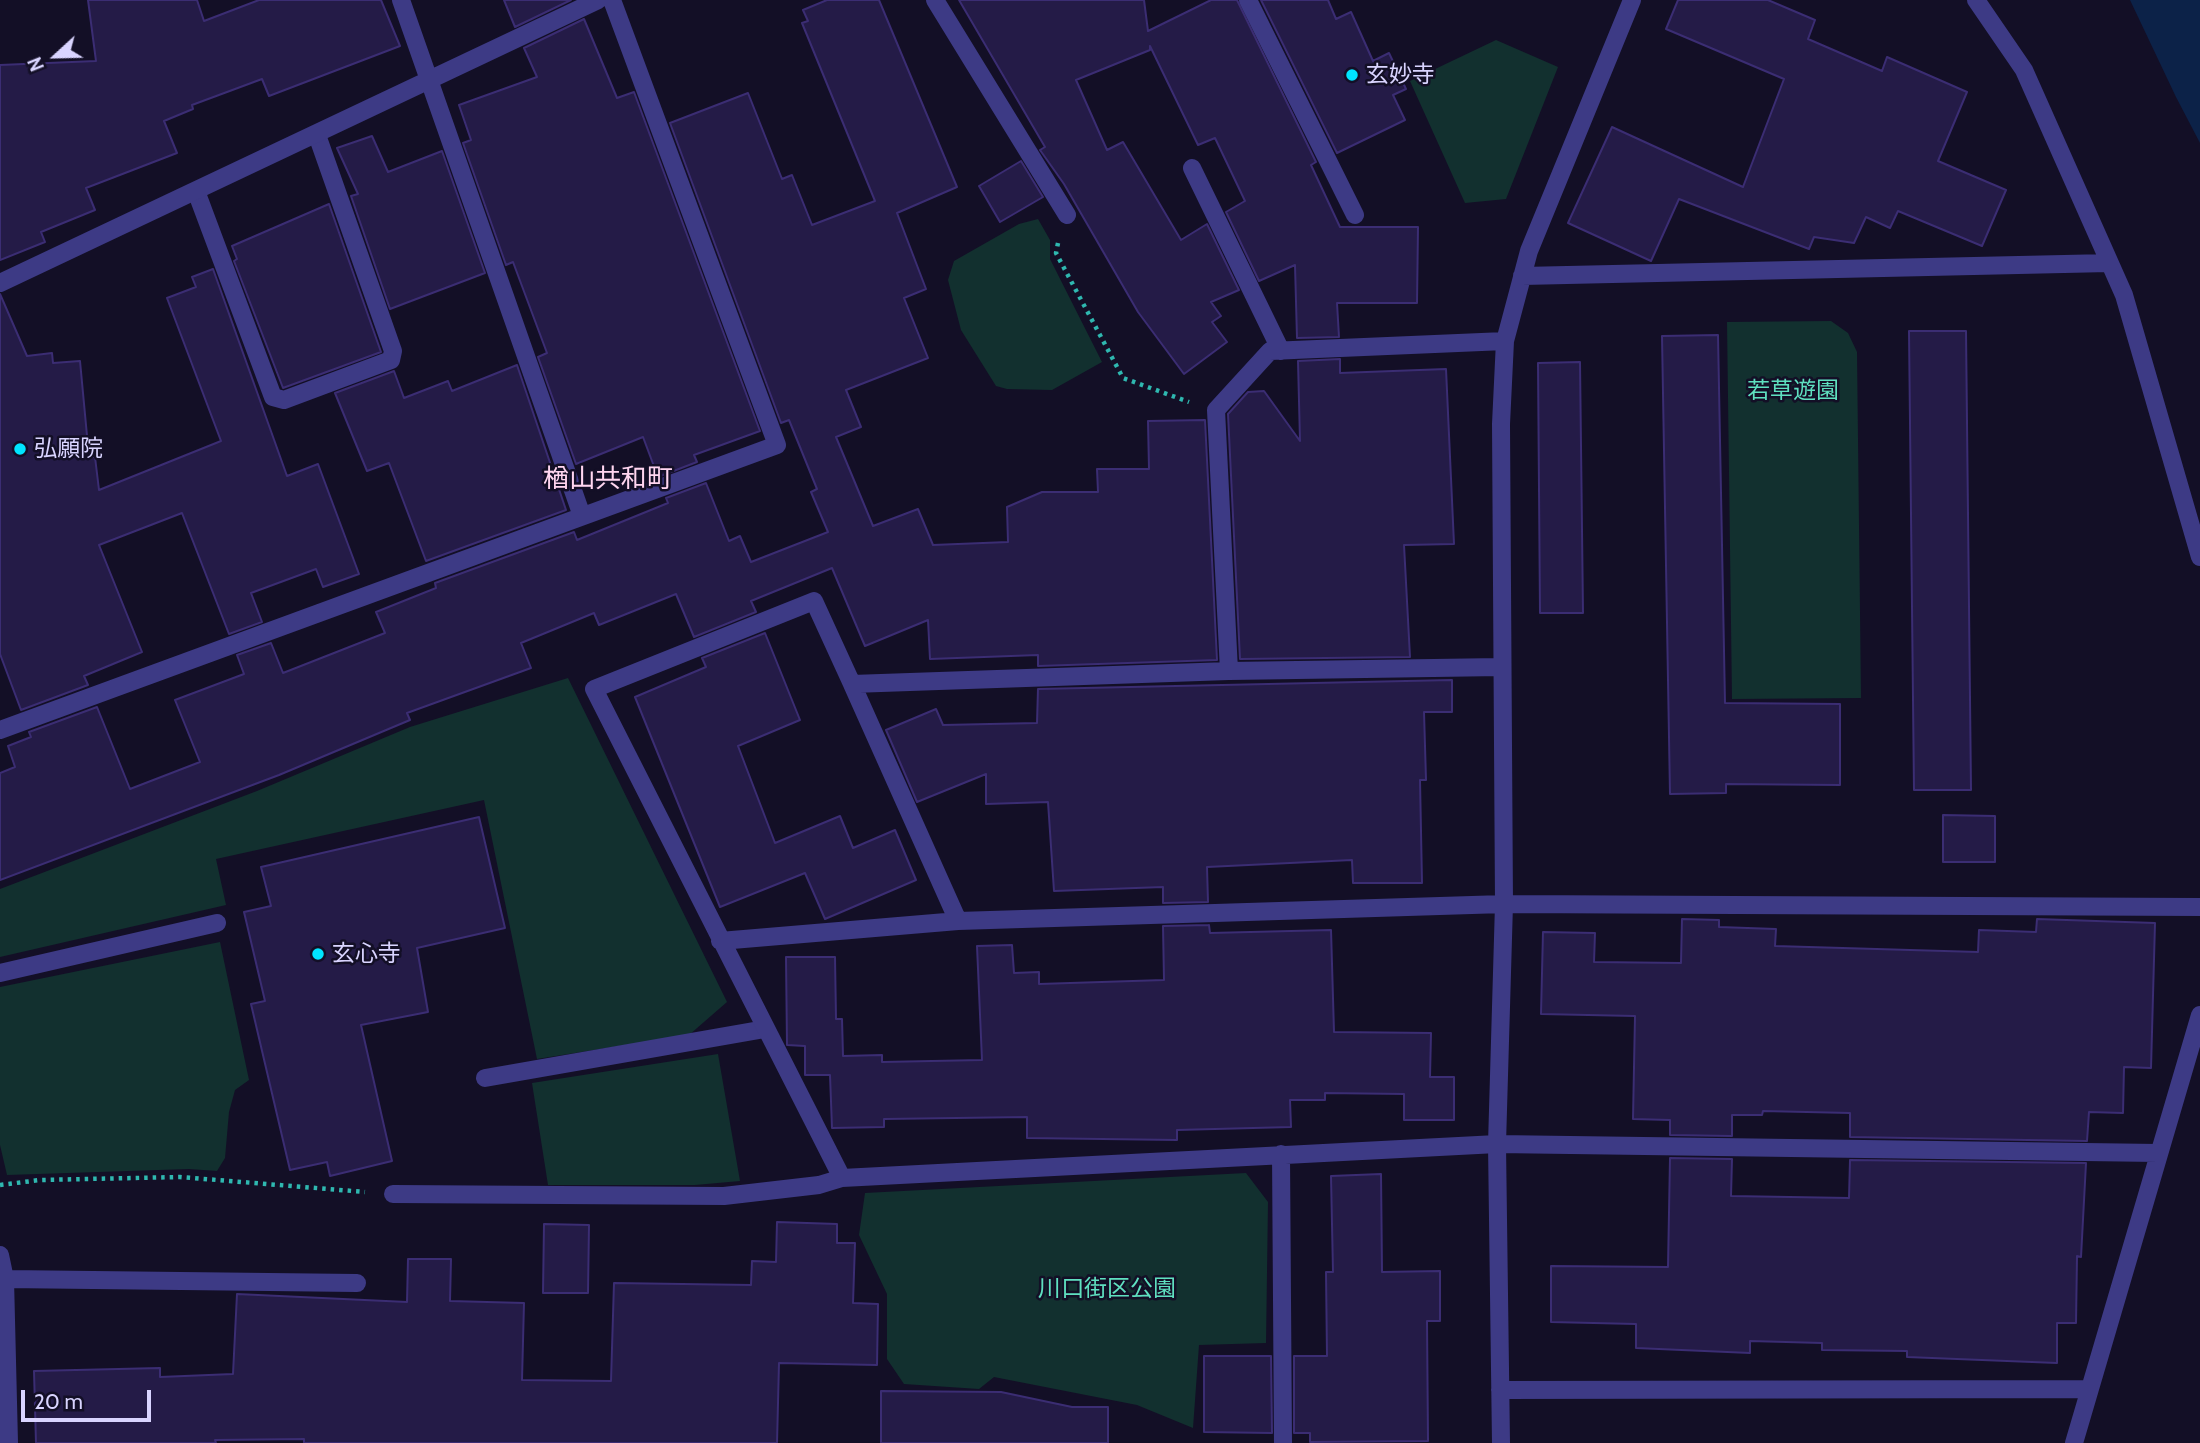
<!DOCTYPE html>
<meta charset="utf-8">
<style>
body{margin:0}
#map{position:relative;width:2200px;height:1443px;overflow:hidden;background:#130f26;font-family:Cabin,sans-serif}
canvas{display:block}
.north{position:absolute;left:21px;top:21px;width:70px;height:70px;-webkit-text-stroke:5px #130f26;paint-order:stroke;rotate:248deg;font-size:19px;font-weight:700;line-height:28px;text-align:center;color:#d9d4ff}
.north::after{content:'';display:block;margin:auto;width:24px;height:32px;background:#d9d4ff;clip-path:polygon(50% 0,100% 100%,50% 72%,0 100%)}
.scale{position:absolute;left:21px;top:1390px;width:130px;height:32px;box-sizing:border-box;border:4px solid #d9d4ff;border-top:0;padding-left:9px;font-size:21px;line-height:24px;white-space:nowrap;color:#d9d4ff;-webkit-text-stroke:5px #130f26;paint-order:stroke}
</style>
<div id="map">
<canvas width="2200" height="1443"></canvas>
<div class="north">N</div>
<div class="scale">20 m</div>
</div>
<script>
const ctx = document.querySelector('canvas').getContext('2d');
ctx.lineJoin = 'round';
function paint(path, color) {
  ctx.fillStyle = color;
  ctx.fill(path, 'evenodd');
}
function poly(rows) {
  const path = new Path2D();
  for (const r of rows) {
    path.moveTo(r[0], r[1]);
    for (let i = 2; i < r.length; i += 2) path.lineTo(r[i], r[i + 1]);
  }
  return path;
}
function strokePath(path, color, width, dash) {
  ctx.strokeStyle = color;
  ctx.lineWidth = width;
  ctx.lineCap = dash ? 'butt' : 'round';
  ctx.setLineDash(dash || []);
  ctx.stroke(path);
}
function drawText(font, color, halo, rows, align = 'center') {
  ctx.font = font + ' Cabin,"Noto Sans JP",sans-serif';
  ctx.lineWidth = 5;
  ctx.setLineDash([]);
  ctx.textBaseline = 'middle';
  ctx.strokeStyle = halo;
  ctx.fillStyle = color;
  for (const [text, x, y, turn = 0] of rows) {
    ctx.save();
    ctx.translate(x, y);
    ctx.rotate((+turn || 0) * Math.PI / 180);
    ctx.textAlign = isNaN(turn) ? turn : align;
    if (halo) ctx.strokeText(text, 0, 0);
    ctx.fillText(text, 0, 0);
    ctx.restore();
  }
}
paint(poly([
 [1496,40,1558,67,1506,199,1465,203,1410,81],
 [1038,219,1050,240,1050,259,1102,362,1052,390,1007,389,996,386,961,330,948,280,954,261,1019,224],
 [1831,321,1848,333,1857,352,1861,698,1732,699,1727,322],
 [568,678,727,1002,689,1035,537,1059,484,800,216,859,226,905,0,957,0,889,257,791,410,727],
 [220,942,249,1080,235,1090,229,1112,225,1158,217,1171,189,1169,7,1175,0,1145,0,987],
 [718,1054,740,1181,695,1185,548,1185,532,1083],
 [1246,1173,1268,1202,1266,1343,1199,1345,1193,1428,1137,1405,994,1377,979,1389,904,1384,887,1359,887,1294,859,1235,865,1193]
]), '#12302f');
paint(poly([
 [2130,0,2200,0,2200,143,2176,97]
]), '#0c2248');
const building = poly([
 [88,0,197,0,204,21,259,0,381,0,400,46,269,96,262,79,192,105,193,109,164,121,177,153,86,188,95,210,41,232,45,242,0,260,0,65,96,61,88,0],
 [504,0,571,0,515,27,504,0],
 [827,0,879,0,957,187,897,213,926,289,904,298,928,358,846,390,861,427,836,437,873,526,918,509,933,545,1008,542,1007,507,1042,492,1098,492,1097,469,1149,469,1148,421,1205,420,1217,660,1038,666,1038,655,930,659,928,620,865,646,832,568,751,601,756,612,694,637,676,594,599,625,594,613,521,643,531,668,407,713,410,720,279,775,0,880,0,773,15,767,8,746,31,737,29,732,97,707,130,789,200,762,175,700,244,674,237,655,271,643,283,673,385,633,376,612,436,588,435,583,574,532,577,540,668,503,666,498,706,483,729,541,740,536,751,562,828,532,811,492,817,489,789,420,781,423,670,123,748,93,782,179,792,175,812,225,875,201,802,23,808,21,803,10,827,0],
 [959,0,1144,0,1148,31,1211,0,1237,0,1316,162,1311,165,1340,227,1418,227,1417,303,1337,303,1339,337,1297,338,1295,265,1259,281,1226,212,1245,201,1215,138,1198,145,1150,46,1150,50,1076,80,1107,150,1123,142,1181,240,1207,224,1239,290,1211,302,1221,316,1212,322,1227,342,1184,374,1138,312,1064,184,1040,150,1045,147,959,0],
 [1261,0,1328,0,1336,19,1351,12,1373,61,1389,53,1406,89,1393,95,1405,120,1337,153,1261,0],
 [1678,0,1768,0,1815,20,1808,39,1882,71,1887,57,1967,92,1938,161,2006,190,1982,246,1898,211,1890,228,1866,217,1854,243,1814,237,1809,249,1679,199,1651,261,1568,223,1612,127,1743,187,1784,79,1666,29,1678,0],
 [584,19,617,98,634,92,760,431,694,455,697,462,658,477,643,437,576,464,538,357,547,353,513,262,506,265,463,143,471,140,459,105,537,77,524,48,584,19],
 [372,136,388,172,442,151,485,273,390,309,351,196,358,194,337,148,372,136],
 [1021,161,1043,197,1000,222,979,186,1021,161],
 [329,204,381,352,283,388,234,261,237,259,232,246,329,204],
 [213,269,287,476,318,464,359,574,323,587,316,569,251,593,262,622,229,634,182,513,99,545,142,652,84,676,88,685,21,710,0,654,0,294,27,356,52,353,53,363,80,361,89,457,95,457,99,490,221,441,167,298,196,287,192,277,213,269],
 [1909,331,1966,331,1971,790,1914,790,1909,331],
 [1718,335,1725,703,1840,704,1840,785,1726,784,1726,793,1670,794,1662,336,1718,335],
 [1340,359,1340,373,1446,369,1454,544,1404,545,1410,657,1240,659,1228,414,1248,392,1264,391,1300,441,1298,361,1340,359],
 [1580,362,1583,613,1540,613,1538,363,1580,362],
 [517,365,566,510,426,561,389,463,367,471,335,393,394,371,404,398,448,381,452,391,517,365],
 [765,633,800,720,738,746,775,843,840,816,853,848,895,830,916,880,825,919,805,873,720,907,635,697,706,667,702,658,765,633],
 [1452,680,1452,712,1424,712,1426,780,1420,780,1422,883,1353,883,1352,860,1207,867,1208,902,1163,903,1163,887,1054,891,1048,802,986,804,986,774,917,802,886,730,936,709,943,725,1037,723,1038,689,1452,680],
 [1943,815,1995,816,1995,862,1943,862,1943,815],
 [479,817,505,928,417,948,428,1012,361,1025,392,1161,330,1176,327,1162,290,1170,251,1004,265,1001,244,912,271,906,261,867,479,817],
 [1682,919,1719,920,1719,927,1776,929,1775,946,1978,952,1979,930,2036,932,2037,919,2155,923,2151,1068,2124,1067,2123,1113,2089,1112,2087,1141,1850,1137,1850,1113,1763,1111,1762,1115,1732,1115,1732,1136,1670,1135,1670,1120,1633,1119,1635,1016,1541,1014,1543,932,1595,933,1594,962,1681,963,1682,919],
 [1209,925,1210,933,1331,930,1334,1032,1431,1033,1430,1077,1454,1077,1454,1120,1404,1120,1404,1094,1325,1093,1325,1100,1290,1100,1291,1127,1177,1130,1177,1140,1027,1138,1027,1117,884,1119,884,1127,832,1128,830,1075,805,1075,805,1046,787,1045,786,957,835,957,836,1019,842,1019,843,1056,882,1055,882,1062,982,1060,977,946,1012,945,1014,973,1039,972,1039,984,1164,980,1163,926,1209,925],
 [1670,1158,1732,1159,1731,1196,1849,1198,1850,1160,2086,1163,2081,1257,2077,1256,2076,1323,2057,1323,2057,1363,1907,1357,1907,1351,1822,1350,1822,1343,1750,1341,1750,1353,1636,1348,1636,1324,1551,1322,1551,1266,1668,1267,1670,1158],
 [1381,1174,1382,1272,1440,1271,1440,1321,1427,1321,1428,1441,1310,1442,1310,1433,1294,1433,1294,1356,1327,1356,1326,1272,1333,1272,1331,1176,1381,1174],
 [777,1222,837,1224,837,1243,855,1243,853,1303,878,1304,877,1365,779,1363,777,1443,304,1443,304,1439,215,1440,216,1443,36,1443,34,1371,160,1368,160,1377,233,1374,237,1294,407,1302,408,1259,451,1259,450,1301,524,1303,522,1380,611,1381,614,1283,751,1285,752,1261,776,1262,777,1222],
 [544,1224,589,1225,588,1293,543,1293,544,1224],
 [1204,1356,1271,1356,1272,1433,1204,1432,1204,1356],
 [881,1391,1001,1392,1072,1407,1108,1407,1108,1443,881,1443,881,1391]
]);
paint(building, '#241b47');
strokePath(building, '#3b2d73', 2);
strokePath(poly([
 [1058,243,1056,253,1123,378,1189,402],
 [0,1185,40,1180,180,1177,365,1192]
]), '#2fb8b0', 4.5, [3.5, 5]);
strokePath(poly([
 [196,191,273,397,284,400,391,360,393,351,317,135],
 [0,973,217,923],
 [485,1078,765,1029]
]), '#3d3a85', 18);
strokePath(poly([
 [401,0,582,516],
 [935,0,1067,215],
 [1248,0,1355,215],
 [1976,0,2024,70,2124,295,2200,557],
 [1192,168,1281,351],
 [1522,276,2109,263],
 [0,283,598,0],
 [1501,667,1229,671,852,684,814,601,594,689,842,1178,1497,1144,2158,1153],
 [1229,671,1216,410,1270,351,1505,341],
 [852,684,958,921],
 [0,730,777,445,612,0],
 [720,941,958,921,1504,904,2200,907],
 [1281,1154,1283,1443],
 [393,1194,724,1196,819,1185,842,1178],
 [0,1255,5,1279,9,1443],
 [5,1279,357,1283],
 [1500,1390,2088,1389],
 [1501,1443,1497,1144,1504,904,1501,424,1505,341,1529,251,1632,0],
 [2074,1443,2200,1015]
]), '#3d3a85', 18);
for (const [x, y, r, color] of [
 [1352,75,7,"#00e5ff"],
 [20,449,7,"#00e5ff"],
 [318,954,7,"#00e5ff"]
]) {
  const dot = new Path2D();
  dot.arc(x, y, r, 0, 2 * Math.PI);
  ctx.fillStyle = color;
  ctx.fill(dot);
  strokePath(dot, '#130f26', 2.5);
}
drawText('23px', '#d9d4ff', '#130f26', [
 ["玄妙寺",1366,75],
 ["弘願院",34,449],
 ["玄心寺",332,954]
], 'left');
drawText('23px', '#5fe0c0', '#130f26', [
 ["若草遊園",1793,391],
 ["川口街区公園",1107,1289]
]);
drawText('26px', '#ffd6f0', '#130f26', [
 ["楢山共和町",608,479]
]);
</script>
